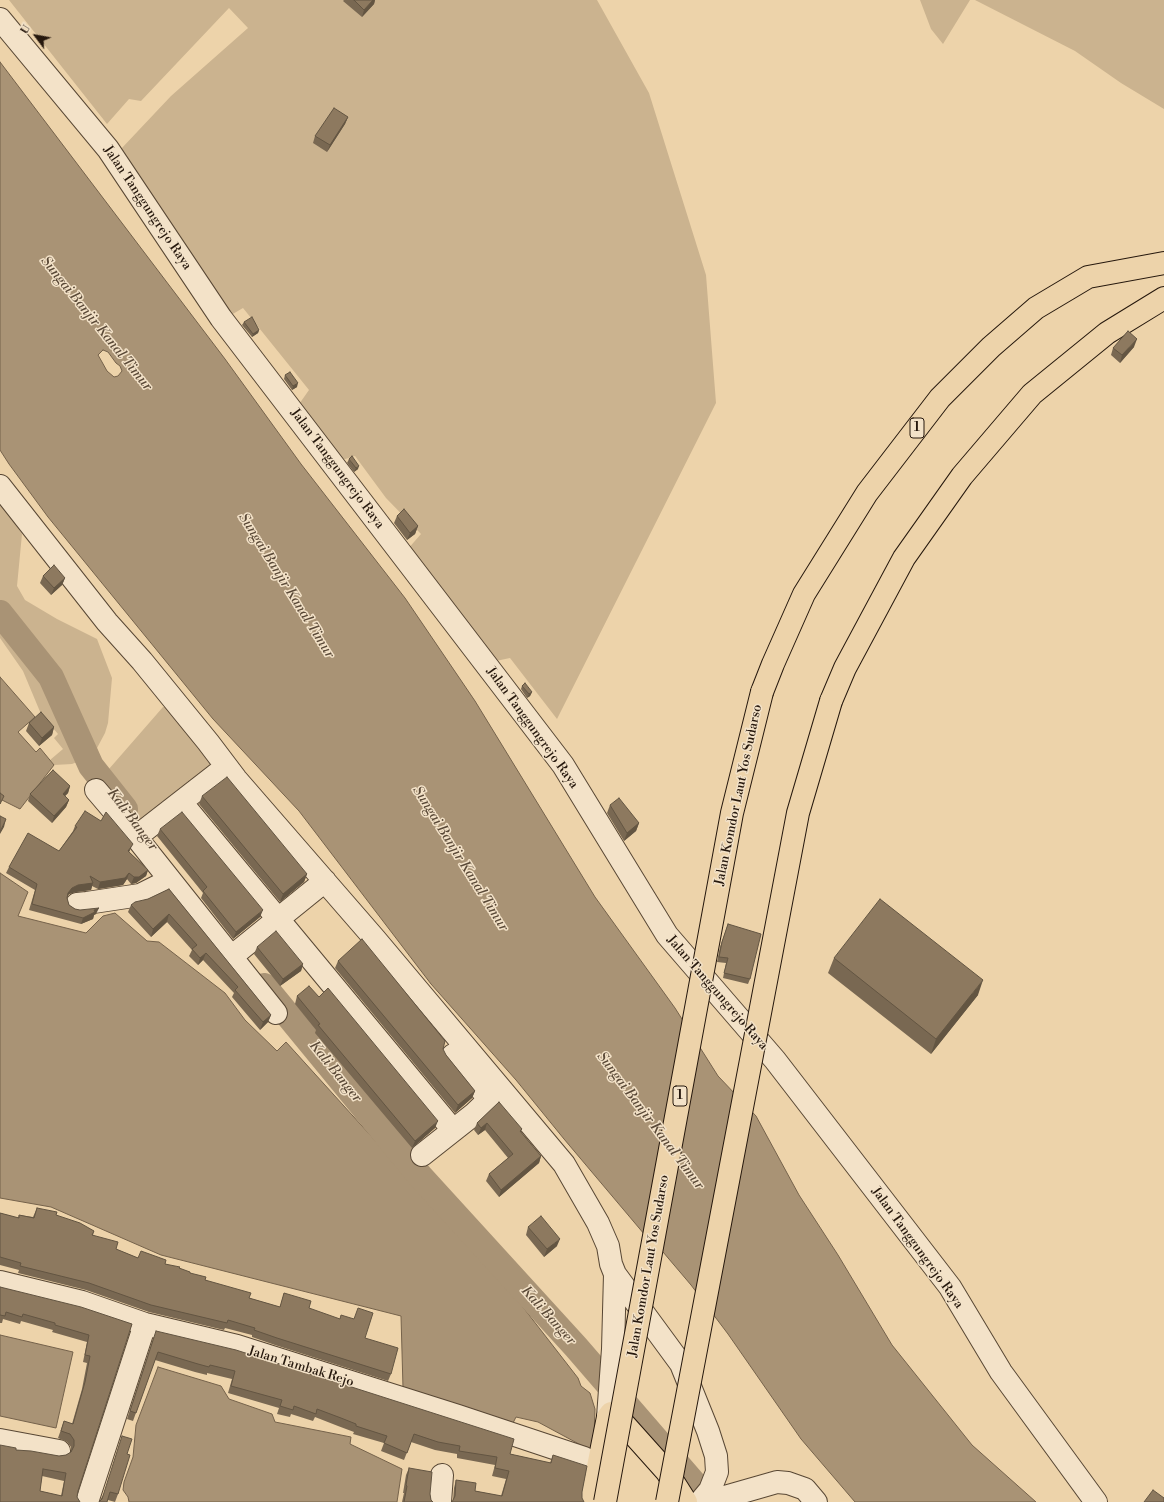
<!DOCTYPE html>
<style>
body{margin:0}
#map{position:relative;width:1164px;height:1502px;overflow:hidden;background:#edd3aa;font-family:"Libre Bodoni",serif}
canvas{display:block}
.north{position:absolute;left:16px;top:16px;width:40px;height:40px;-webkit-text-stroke:3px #f3e2c8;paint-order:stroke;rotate:302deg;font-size:11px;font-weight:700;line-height:16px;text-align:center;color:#26180d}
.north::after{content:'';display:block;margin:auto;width:14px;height:18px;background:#26180d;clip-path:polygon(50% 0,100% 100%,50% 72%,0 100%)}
</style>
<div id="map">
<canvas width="1164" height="1502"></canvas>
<div class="north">U</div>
</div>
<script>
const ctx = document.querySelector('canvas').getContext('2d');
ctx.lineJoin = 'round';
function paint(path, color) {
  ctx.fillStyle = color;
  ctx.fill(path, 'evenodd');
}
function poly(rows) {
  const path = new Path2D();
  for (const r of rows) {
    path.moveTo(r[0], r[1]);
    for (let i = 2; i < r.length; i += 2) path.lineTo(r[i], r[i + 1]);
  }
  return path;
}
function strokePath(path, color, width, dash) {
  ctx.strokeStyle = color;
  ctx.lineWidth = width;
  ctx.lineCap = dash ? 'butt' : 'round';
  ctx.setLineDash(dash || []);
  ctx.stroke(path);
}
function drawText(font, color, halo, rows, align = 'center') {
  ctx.font = font + ' "Libre Bodoni",serif';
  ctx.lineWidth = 3;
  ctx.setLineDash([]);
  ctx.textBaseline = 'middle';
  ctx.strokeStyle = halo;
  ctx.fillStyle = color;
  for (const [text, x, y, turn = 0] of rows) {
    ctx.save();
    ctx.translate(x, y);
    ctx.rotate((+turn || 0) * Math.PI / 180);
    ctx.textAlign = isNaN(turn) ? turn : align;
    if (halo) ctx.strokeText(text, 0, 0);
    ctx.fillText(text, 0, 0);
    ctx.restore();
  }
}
paint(poly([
 [9,0,597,0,649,93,706,275,716,403,557,719,510,658,491,662,407,550,421,534,386,498,355,456,339,461,297,407,309,390,243,308,231,315,119,155,121,149,171,96,248,28,229,8,141,101,129,99,107,124],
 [920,0,970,0,943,44,931,29],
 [975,0,1164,0,1164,109,1121,83,1075,51],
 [0,501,22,534,17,586,25,600,57,619,97,639,112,678,108,723,105,733,96,750,87,758,72,764,54,765,50,760,63,749,54,738,58,734,41,714,23,671,0,638],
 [163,707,169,707,217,764,141,825,102,777]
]), '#cbb38f');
const water = poly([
 [0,62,225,359,301,464,405,598,475,701,595,897,675,1008,718,1076,756,1116,799,1195,838,1255,892,1345,972,1445,1036,1502,855,1502,801,1439,728,1334,691,1285,663,1252,650,1241,564,1139,516,1080,431,984,299,811,213,719,48,517,9,464,0,450,0,62],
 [103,350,108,352,116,363,120,366,122,371,118,376,114,377,107,371,102,362,98,355,103,350],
 [0,677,35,717,18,732,36,752,40,748,54,765,20,809,0,799,0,677],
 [0,873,28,892,18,916,86,933,103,916,115,913,147,941,159,942,225,993,245,1020,277,1051,286,1042,505,1284,578,1378,581,1386,590,1393,595,1409,594,1436,590,1450,538,1422,516,1417,510,1429,403,1388,401,1316,161,1255,51,1207,0,1198,0,873],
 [0,1335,73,1352,56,1428,0,1416,0,1335],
 [158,1367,221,1386,229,1399,272,1414,275,1422,351,1437,350,1444,402,1469,397,1502,129,1502,128,1497,123,1490,124,1482,133,1457,136,1425,158,1367]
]);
paint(water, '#a99375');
strokePath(water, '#75624b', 1);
strokePath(poly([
 [0,613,51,677,91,766,125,809],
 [264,986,420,1176,576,1347,710,1502]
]), '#a99375', 26);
const minor = poly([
 [0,19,108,149,221,318,563,765,667,935,775,1060,950,1287,1001,1372,1096,1502],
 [0,486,107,622,142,661,208,742,236,779,375,939,564,1164,598,1223,608,1246,611,1264,615,1274,681,1364,708,1431,716,1456,717,1472,710,1490,700,1502],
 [96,790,136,837,276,1013],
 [181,802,453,1130],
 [136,837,226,767],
 [77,904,87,903,140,895,170,880],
 [231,957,325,881],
 [453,1055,489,1099],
 [422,1155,474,1114,500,1089],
 [0,1282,82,1302,145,1324,237,1346,458,1416,584,1458,599,1465],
 [608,1417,613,1349,615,1274],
 [0,1440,59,1451],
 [87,1502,145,1324],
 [440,1502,442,1475],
 [707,1502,777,1482,788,1483,805,1489,816,1502]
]);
const highway = poly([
 [762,692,773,664,804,594,867,493,940,398,991,347,1036,308,1088,277,1164,263],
 [831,701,845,668,904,558,962,476,1032,394,1107,333,1164,298],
 [591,1502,608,1417,611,1413,616,1415,667,1472,686,1502]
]);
strokePath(minor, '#584734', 24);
strokePath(highway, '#26180d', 24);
strokePath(minor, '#f3e2c8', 22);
strokePath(highway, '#edd3aa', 22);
const highwayBridge = poly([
 [605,1502,732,813,762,692],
 [667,1502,798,813,831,701]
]);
strokePath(highwayBridge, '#26180d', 24, []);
strokePath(highwayBridge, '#edd3aa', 22);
paint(poly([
 [344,0,375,0,374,4,362,17,343,1],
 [348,117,345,124,327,152,313,143,315,136],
 [244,322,259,330,258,333,252,337,242,325],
 [1134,347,1120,363,1111,355,1113,348],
 [285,375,297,387,292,390,284,379],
 [349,459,358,469,354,472,347,463],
 [397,516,418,526,415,534,407,540,394,523],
 [43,576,65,578,62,585,51,595,40,583],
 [522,686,532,692,530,696,527,698,521,689],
 [29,723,54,727,52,735,39,746,26,731],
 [70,786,68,793,65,796,69,800,66,807,52,823,28,801,30,794],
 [202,796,307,874,304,882,280,902,199,804],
 [610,805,639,823,636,831,624,841,607,813],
 [75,826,130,850,129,852,148,870,146,876,136,883,131,884,127,879,123,885,98,889,92,886,91,890,76,892,69,894,67,898,69,905,75,909,96,914,94,915,93,919,81,924,29,910,35,890,6,873,9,867,59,851,73,831],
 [160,829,260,917,233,939,201,898,203,893,157,836],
 [169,889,271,1015,268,1022,260,1030,232,997,234,993,203,960,198,965,189,956,192,950,167,922,151,937,128,912,131,905,148,899],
 [728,924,750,979,748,984,723,978,726,963,717,962,720,947],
 [257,947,303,964,301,971,280,986,254,954],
 [834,958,978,995,931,1054,828,973],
 [338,961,446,1055,475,1091,472,1098,455,1113,335,968],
 [297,996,319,997,435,1128,412,1148,315,1033,316,1030,295,1004],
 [499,1102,521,1132,541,1156,539,1163,499,1197,486,1181,489,1174,508,1158,485,1130,478,1135,474,1130,477,1123],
 [37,1208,94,1231,93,1235,116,1249,138,1258,165,1264,179,1268,205,1280,249,1298,280,1307,284,1293,309,1308,365,1338,391,1374,388,1381,275,1345,252,1337,252,1335,225,1328,224,1330,149,1312,86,1290,18,1273,19,1270,0,1265,0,1213,18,1218,19,1215,33,1217],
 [528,1227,557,1246,544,1257,526,1235],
 [0,1287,132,1324,78,1491,77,1497,0,1502,16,1450,59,1456,66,1455,71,1452,71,1447,67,1442,58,1438,64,1421,72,1424,82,1389,87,1363,83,1362,87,1342,52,1332,53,1330,21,1321,20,1324,3,1319,2,1323,0,1323],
 [42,1476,64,1481,61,1496,40,1491],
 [153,1339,510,1454,550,1463,553,1455,582,1492,453,1501,454,1488,456,1480,475,1491,501,1496,506,1479,492,1476,495,1465,457,1458,457,1454,435,1450,411,1442,404,1460,381,1451,384,1443,353,1434,354,1432,338,1426,315,1417,313,1421,291,1414,290,1417,277,1414,279,1408,228,1393,232,1379,207,1373,207,1375,195,1372,155,1360,133,1421,127,1419],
 [127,1454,118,1494,115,1502,108,1500,99,1502],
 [409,1468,430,1494,431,1500,433,1502,402,1502,404,1493,403,1493,406,1475]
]), '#796852');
paint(poly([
 [373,0,375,0,374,4,362,17,364,10],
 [348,117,345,124,327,152,330,145],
 [259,330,258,333,252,337,253,334],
 [1137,339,1134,347,1120,363,1122,355],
 [298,383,297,387,292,390,293,386],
 [359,466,358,469,354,472,356,468],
 [418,526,415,534,407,540,410,533],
 [65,578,62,585,51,595,54,588],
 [532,692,530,696,527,698,529,694],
 [54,727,52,735,39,746,42,738],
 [70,786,68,793,60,801,63,794],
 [69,800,66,807,52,823,54,816],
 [6,819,4,827,0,834,0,832],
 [639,823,636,831,624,841,627,833],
 [133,844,130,850,126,857,128,851],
 [148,870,146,876,136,883,131,884,134,877],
 [129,873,127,879,123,885,98,889,100,882],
 [307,874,304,882,280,902,283,894],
 [93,883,91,890,76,892,69,894,65,899,68,893,72,888,78,885],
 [99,908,96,914,94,915,93,919,81,924,83,918,94,910],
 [263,910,260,917,233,939,236,932],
 [169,914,167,922,151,937,153,929],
 [206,953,203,960,198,965,200,958],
 [303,964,301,971,280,986,283,979],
 [983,980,978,995,931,1054,936,1039],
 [271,1015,268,1022,260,1030,263,1022],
 [475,1091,472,1098,455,1113,458,1105],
 [438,1121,435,1128,412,1148,415,1141],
 [487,1123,485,1130,478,1135,481,1128],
 [541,1156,539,1163,499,1197,501,1190],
 [560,1239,557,1246,544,1257,547,1249]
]), '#635542');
const building = poly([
 [354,0,373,0,364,10,354,0],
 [334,108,348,117,330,145,315,136,334,108],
 [252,317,259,330,253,334,244,322,252,317],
 [1128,331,1137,339,1122,355,1113,348,1128,331],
 [290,372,298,383,293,386,285,375,290,372],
 [352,456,359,466,356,468,349,459,352,456],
 [404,509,418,526,410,533,397,516,404,509],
 [54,565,65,578,54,588,43,576,54,565],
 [525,683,532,692,529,694,522,686,525,683],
 [41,712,54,727,42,738,29,723,41,712],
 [53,770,70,786,63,794,69,800,54,816,30,794,53,770],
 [227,777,307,874,283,894,202,796,227,777],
 [0,793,4,796,0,804,0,793],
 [619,798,639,823,627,833,610,805,619,798],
 [85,811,101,821,106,812,133,844,128,851,148,870,139,877,134,877,129,873,125,878,100,882,90,876,93,883,78,885,72,888,68,893,67,898,69,905,75,909,80,910,99,908,94,910,95,912,83,918,32,904,37,884,9,867,28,833,59,851,77,827,75,826,85,811],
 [182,812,263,910,236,932,203,891,207,887,160,829,182,812],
 [0,816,6,819,0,832,0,816],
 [169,889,271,1015,263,1022,235,990,238,987,206,953,200,958,192,949,197,945,169,914,153,929,131,905,135,902,148,899,169,889],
 [880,899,983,980,936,1039,834,958,880,899],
 [728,924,761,934,750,979,724,973,728,958,719,957,722,942,728,924],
 [276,931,303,964,283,979,257,947,276,931],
 [362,939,445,1041,443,1049,446,1055,475,1091,458,1105,338,961,362,939],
 [309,986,319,997,328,988,438,1121,415,1141,318,1025,320,1024,297,996,309,986],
 [499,1102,522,1129,520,1131,541,1156,501,1190,489,1174,513,1154,487,1123,481,1128,477,1123,499,1102],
 [37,1208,57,1212,56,1215,80,1223,94,1231,92,1235,118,1242,116,1249,138,1258,141,1251,166,1260,165,1264,180,1267,179,1268,190,1272,190,1273,206,1277,205,1280,251,1293,249,1298,280,1307,284,1293,311,1301,309,1308,340,1319,341,1315,354,1319,358,1308,373,1313,365,1338,398,1348,391,1374,277,1338,254,1330,255,1328,228,1320,227,1323,151,1305,89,1283,20,1266,21,1263,0,1257,0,1213,19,1218,19,1215,34,1218,37,1208],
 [541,1216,560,1239,547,1249,528,1227,541,1216],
 [0,1287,81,1307,132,1324,78,1491,77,1497,80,1502,0,1502,0,1445,16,1448,16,1450,31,1451,59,1456,66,1455,71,1452,74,1446,74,1440,70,1434,61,1431,64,1421,73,1424,85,1382,90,1356,85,1355,89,1335,55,1325,55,1323,23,1314,22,1317,6,1312,5,1316,0,1315,0,1287],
 [43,1469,66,1473,62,1496,40,1491,43,1469],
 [156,1331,236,1350,514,1439,510,1454,551,1463,553,1455,587,1466,582,1492,582,1498,584,1502,452,1502,455,1496,456,1480,476,1483,475,1491,502,1496,509,1471,495,1468,497,1457,459,1451,460,1446,438,1442,414,1434,407,1453,384,1443,387,1436,356,1426,356,1424,341,1418,317,1409,316,1414,294,1406,293,1410,280,1406,282,1400,231,1386,235,1371,210,1365,209,1367,198,1364,158,1352,136,1413,130,1411,156,1331],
 [122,1436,132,1439,127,1454,130,1455,118,1494,110,1492,107,1502,99,1502,102,1499,122,1436],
 [409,1468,432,1472,430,1494,431,1500,433,1502,404,1502,407,1486,406,1485,409,1468],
 [1153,1490,1164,1498,1164,1502,1144,1502,1153,1490]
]);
paint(building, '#8d795f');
strokePath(building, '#635542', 1);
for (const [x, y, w] of [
 [917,428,14],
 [680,1096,14]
]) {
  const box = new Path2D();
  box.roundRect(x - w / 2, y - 10, w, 20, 3);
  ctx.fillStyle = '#f3e2c8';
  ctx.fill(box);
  strokePath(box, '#26180d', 1);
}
drawText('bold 12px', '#26180d', null, [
 ["1",917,428],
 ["1",680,1096]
]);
drawText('13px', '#26180d', '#f3e2c8', [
 ["Jalan Tanggungrejo Raya",147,208,56],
 ["Jalan Tanggungrejo Raya",337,469,53],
 ["Jalan Tanggungrejo Raya",532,728,54],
 ["Jalan Komdor Laut Yos Sudarso",739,795,-78],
 ["Jalan Tanggungrejo Raya",717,993,49],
 ["Jalan Tanggungrejo Raya",917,1248,54],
 ["Jalan Komdor Laut Yos Sudarso",649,1266,-80],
 ["Jalan Tambak Rejo",301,1367,17]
]);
drawText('italic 14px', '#5a4937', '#f3e2c8', [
 ["Sungai Banjir Kanal Timur",96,324,51],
 ["Sungai Banjir Kanal Timur",286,586,58],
 ["Kali Banger",132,820,53],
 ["Sungai Banjir Kanal Timur",460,859,58],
 ["Kali Banger",335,1072,51],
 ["Sungai Banjir Kanal Timur",650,1121,53],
 ["Kali Banger",548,1316,48]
]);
</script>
